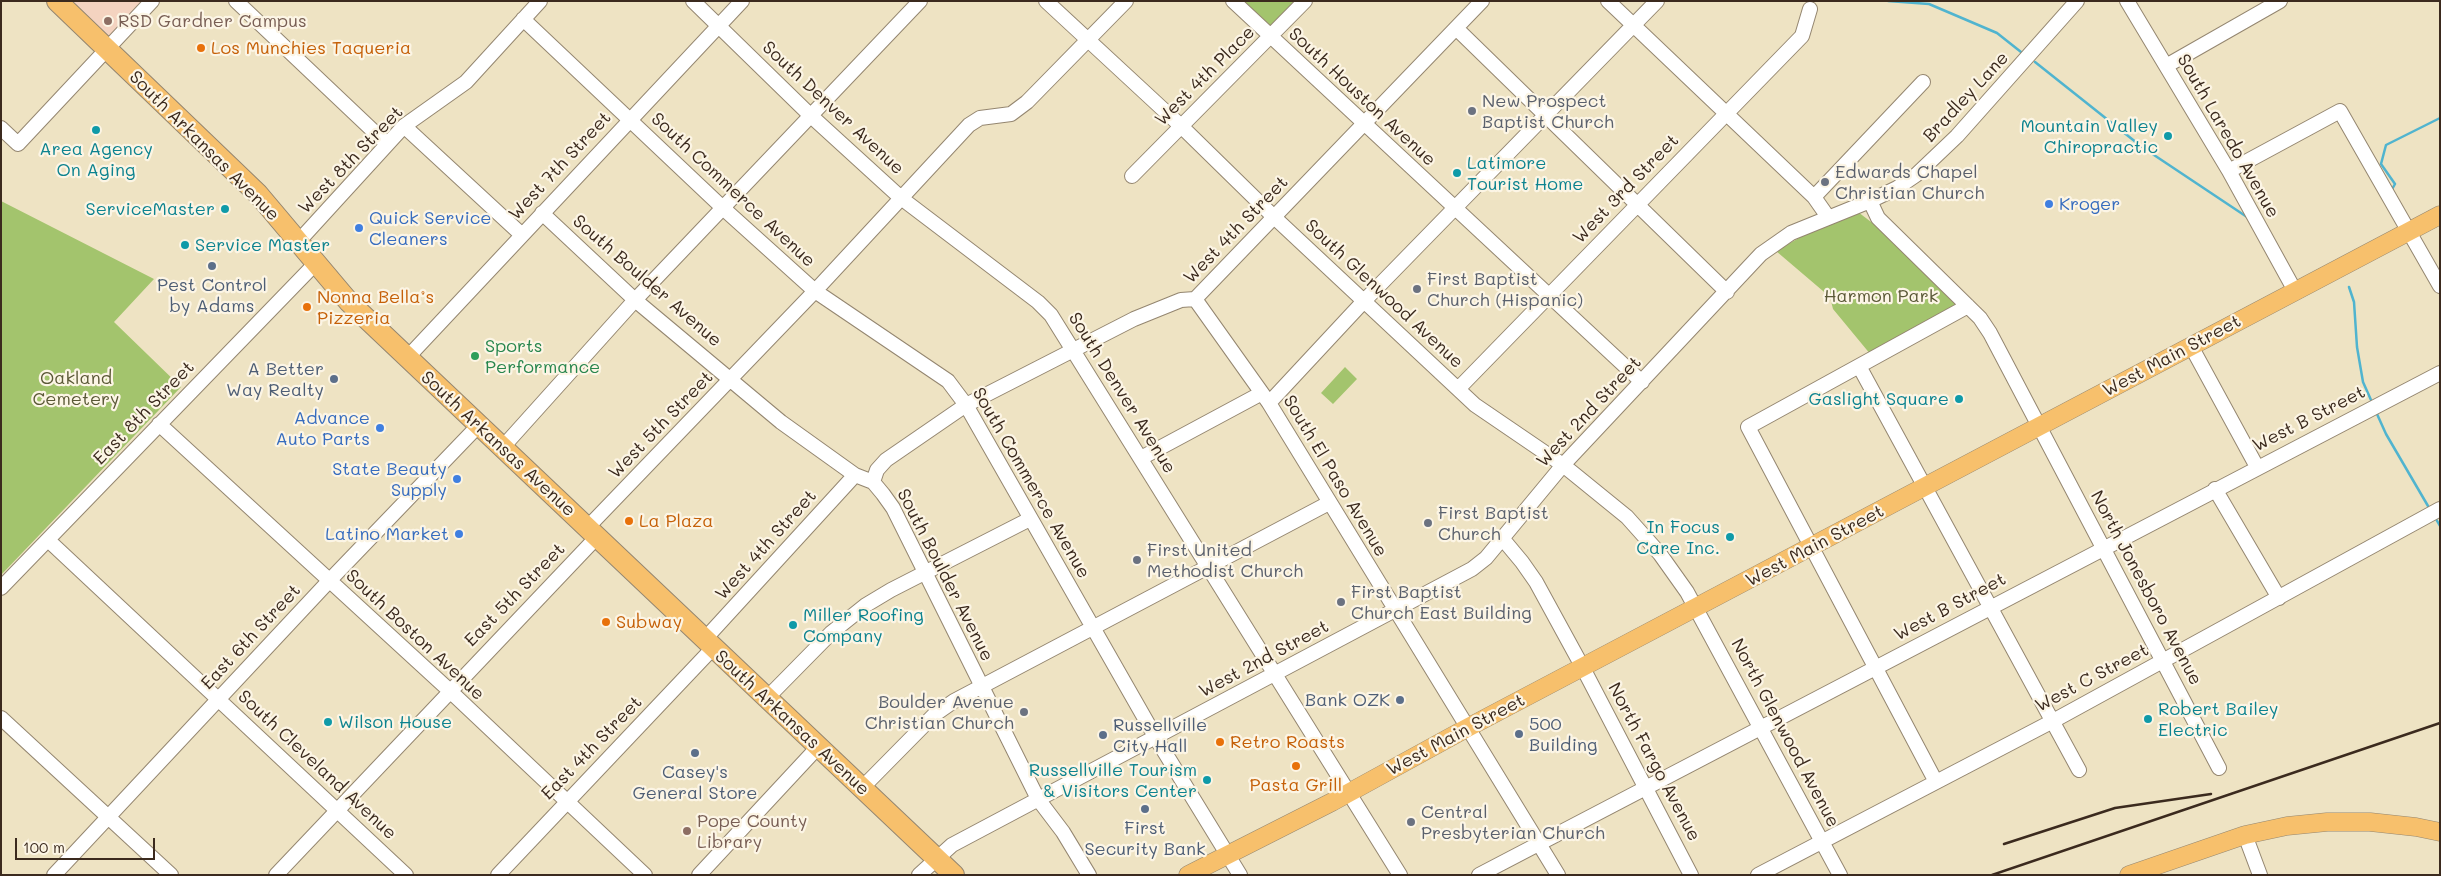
<!DOCTYPE html>
<meta charset="utf-8">
<style>
body{margin:0}
#map{position:relative;width:2441px;height:876px;overflow:hidden;background:#eee3c3;font-family:Mali,sans-serif}
canvas{display:block}
.frame{position:absolute;inset:0;border:2px solid #3b2a1e;pointer-events:none}
.scale{position:absolute;left:15px;top:838px;width:140px;height:22px;box-sizing:border-box;border:2px solid #3b2a1e;border-top:0;padding-left:6px;font-size:15px;line-height:18px;white-space:nowrap;color:#3b2a1e;-webkit-text-stroke:4px #fcf5e5;paint-order:stroke}
</style>
<div id="map">
<canvas width="2441" height="876"></canvas>
<div class="frame"></div>
<div class="scale">100 m</div>
</div>
<script>
const ctx = document.querySelector('canvas').getContext('2d');
ctx.lineJoin = 'round';
function paint(path, color) {
  ctx.fillStyle = color;
  ctx.fill(path, 'evenodd');
}
function poly(rows) {
  const path = new Path2D();
  for (const r of rows) {
    path.moveTo(r[0], r[1]);
    for (let i = 2; i < r.length; i += 2) path.lineTo(r[i], r[i + 1]);
  }
  return path;
}
function strokePath(path, color, width, dash) {
  ctx.strokeStyle = color;
  ctx.lineWidth = width;
  ctx.lineCap = dash ? 'butt' : 'round';
  ctx.setLineDash(dash || []);
  ctx.stroke(path);
}
function drawText(font, color, halo, rows, align = 'center') {
  ctx.font = font + ' Mali,sans-serif';
  ctx.lineWidth = 4.5;
  ctx.setLineDash([]);
  ctx.textBaseline = 'middle';
  ctx.strokeStyle = halo;
  ctx.fillStyle = color;
  for (const [text, x, y, turn = 0] of rows) {
    ctx.save();
    ctx.translate(x, y);
    ctx.rotate((+turn || 0) * Math.PI / 180);
    ctx.textAlign = isNaN(turn) ? turn : align;
    if (halo) ctx.strokeText(text, 0, 0);
    ctx.fillText(text, 0, 0);
    ctx.restore();
  }
}
paint(poly([
 [68,1,146,1,109,41]
]), '#f4d3c0');
paint(poly([
 [1242,1,1300,1,1271,26],
 [1,201,154,279,114,322,181,387,1,575],
 [1858,212,1879,228,1956,305,1955,308,1871,355,1833,309,1830,297,1776,251,1813,230],
 [1345,367,1357,379,1333,404,1321,393]
]), '#a3c46d');
strokePath(poly([
 [1888,1,1929,4,1997,33,2021,52],
 [2035,62,2142,147,2247,217],
 [2391,191,2395,184,2381,164,2386,145,2440,118],
 [2349,287,2354,302,2357,347,2363,382,2371,400],
 [2377,414,2386,434,2428,506],
 [2436,519,2440,526]
]), '#50b4cf', 2.5);
const minor = poly([
 [236,1,387,144],
 [693,1,810,115,901,198,1038,302,1051,315,1400,875],
 [1046,1,1181,126,1274,217,1475,405,1563,465,1627,517,1660,554,1687,592,1840,875],
 [1233,1,1642,382],
 [1608,1,1814,197,1828,217],
 [2127,1,2229,171,2295,291],
 [523,19,724,209,815,291,948,381,966,405,1156,738,1240,875],
 [1456,28,1727,292],
 [2166,66,2280,1],
 [404,126,522,235],
 [1,128,18,144,152,1],
 [2229,171,2340,111,2440,286],
 [1132,176,1305,1],
 [1814,197,1923,82],
 [1870,201,1878,218,1980,318,1990,333,2219,768],
 [542,213,635,300,781,422,855,475,873,482,883,494,893,508,1038,799,1063,832,1089,875],
 [298,242,404,126,466,82,540,1],
 [1195,299,1269,403,1558,875],
 [2191,346,2257,467],
 [407,358,742,1],
 [1859,366,2079,770],
 [1458,389,1802,36,1810,9],
 [1269,403,1364,301,1657,1],
 [159,424,450,691,645,875],
 [502,448,635,300,920,1],
 [1141,458,1262,393],
 [873,482,877,470,886,460,966,405,1134,319,1181,300,1195,299,1482,1],
 [2215,489,2279,598],
 [587,528,815,291,969,125,980,118,1011,114,1027,102,1126,1],
 [1502,538,1522,562,1536,582,1583,668,1691,875],
 [48,540,406,875],
 [1,588,315,264],
 [704,640,855,475],
 [767,698,831,633,866,605,891,590,1030,519],
 [1,718,171,875],
 [1936,782,1748,427,1968,306],
 [862,788,934,715,954,701,1329,503],
 [2245,835,2260,875],
 [54,875,329,581,478,426],
 [276,875,596,538],
 [498,875,713,648],
 [699,875,818,747],
 [919,875,952,845,1472,569,1486,558,1563,465,1761,254,1791,233,1870,201,1897,188,1916,175,1957,136,2077,1],
 [1479,875,2440,373],
 [1758,875,2053,721,2440,509]
]);
const major = poly([
 [1188,875,1332,802,1467,728,2440,215],
 [2129,875,2245,835,2287,826,2327,822,2370,822,2416,827,2440,832]
]);
const highway = poly([
 [57,1,258,194,349,302,954,875]
]);
strokePath(minor, '#948670', 16);
strokePath(major, '#948670', 19);
strokePath(highway, '#948670', 22);
strokePath(minor, '#fff', 14);
strokePath(major, '#f7c06c', 18);
strokePath(highway, '#f7c06c', 20);
strokePath(poly([
 [2004,844,2115,808,2211,794],
 [1992,875,2440,723]
]), '#3b2a1e', 2.5);
for (const [x, y, r, color] of [
 [108,21,5,"#8d6e63"],
 [201,48,5,"#e8710a"],
 [1472,111,5,"#6b7280"],
 [96,130,5,"#0f9aa8"],
 [2168,136,5,"#0f9aa8"],
 [1457,173,5,"#0f9aa8"],
 [1825,182,5,"#6b7280"],
 [2049,204,5,"#3f7fe0"],
 [225,209,5,"#0f9aa8"],
 [359,228,5,"#3f7fe0"],
 [185,245,5,"#0f9aa8"],
 [212,266,5,"#5c6f8a"],
 [1417,289,5,"#6b7280"],
 [307,307,5,"#e8710a"],
 [475,356,5,"#2e9e5b"],
 [334,379,5,"#5c6f8a"],
 [1959,399,5,"#0f9aa8"],
 [380,428,5,"#3f7fe0"],
 [457,479,5,"#3f7fe0"],
 [629,521,5,"#e8710a"],
 [1428,523,5,"#6b7280"],
 [459,534,5,"#3f7fe0"],
 [1730,537,5,"#0f9aa8"],
 [1137,560,5,"#6b7280"],
 [1341,602,5,"#6b7280"],
 [606,622,5,"#e8710a"],
 [793,625,5,"#0f9aa8"],
 [1400,700,5,"#5c6f8a"],
 [1024,712,5,"#6b7280"],
 [2148,719,5,"#0f9aa8"],
 [328,722,5,"#0f9aa8"],
 [1519,734,5,"#5c6f8a"],
 [1103,735,5,"#5c6f8a"],
 [1220,742,5,"#e8710a"],
 [695,753,5,"#5c6f8a"],
 [1296,766,5,"#e8710a"],
 [1207,780,5,"#0f9aa8"],
 [1145,809,5,"#5c6f8a"],
 [1411,822,5,"#6b7280"],
 [687,831,5,"#8d6e63"]
]) {
  const dot = new Path2D();
  dot.arc(x, y, r, 0, 2 * Math.PI);
  ctx.fillStyle = color;
  ctx.fill(dot);
  strokePath(dot, '#fcf5e5', 2);
}
drawText('18px', '#785e54', '#fcf5e5', [
 ["RSD Gardner Campus",118,21],
 ["Pope County",697,821],
 ["Library",697,842]
], 'left');
drawText('18px', '#c56008', '#fcf5e5', [
 ["Los Munchies Taqueria",211,48],
 ["Nonna Bella’s",317,297],
 ["Pizzeria",317,318],
 ["La Plaza",639,521],
 ["Subway",616,622],
 ["Retro Roasts",1230,742],
 ["Pasta Grill",1296,785,"center"]
], 'left');
drawText('18px', '#3b2a1e', '#fcf5e5', [
 ["West 4th Place",1205,76,-45],
 ["South Houston Avenue",1362,97,43],
 ["Bradley Lane",1966,97,-47],
 ["South Denver Avenue",833,108,43],
 ["South Laredo Avenue",2228,136,60],
 ["South Arkansas Avenue",204,146,45],
 ["West 8th Street",351,160,-46],
 ["West 7th Street",560,166,-47],
 ["West 3rd Street",1626,189,-46],
 ["South Commerce Avenue",733,190,43],
 ["West 4th Street",1236,230,-46],
 ["South Boulder Avenue",647,281,41],
 ["South Glenwood Avenue",1384,294,43],
 ["West Main Street",2172,356,-28],
 ["South Denver Avenue",1122,393,58],
 ["West 2nd Street",1589,412,-47],
 ["East 8th Street",144,413,-46],
 ["West B Street",2309,419,-27],
 ["West 5th Street",661,425,-46],
 ["South Arkansas Avenue",498,444,43],
 ["South El Paso Avenue",1335,476,59],
 ["South Commerce Avenue",1031,483,60],
 ["West 4th Street",766,545,-48],
 ["West Main Street",1815,546,-28],
 ["South Boulder Avenue",945,575,63],
 ["North Jonesboro Avenue",2146,588,62],
 ["East 5th Street",515,595,-46],
 ["West B Street",1950,607,-28],
 ["South Boston Avenue",415,635,43],
 ["East 6th Street",251,637,-47],
 ["West 2nd Street",1264,659,-28],
 ["West C Street",2092,678,-28],
 ["South Arkansas Avenue",792,723,43],
 ["North Glenwood Avenue",1785,733,62],
 ["West Main Street",1456,735,-28],
 ["East 4th Street",592,748,-46],
 ["North Fargo Avenue",1654,762,62],
 ["South Cleveland Avenue",317,765,43]
]);
drawText('18px', '#5b616d', '#fcf5e5', [
 ["New Prospect",1482,101],
 ["Baptist Church",1482,122],
 ["Edwards Chapel",1835,172],
 ["Christian Church",1835,193],
 ["First Baptist",1427,279],
 ["Church (Hispanic)",1427,300],
 ["First Baptist",1438,513],
 ["Church",1438,534],
 ["First United",1147,550],
 ["Methodist Church",1147,571],
 ["First Baptist",1351,592],
 ["Church East Building",1351,613],
 ["Boulder Avenue",1014,702,"right"],
 ["Christian Church",1014,723,"right"],
 ["Central",1421,812],
 ["Presbyterian Church",1421,833]
], 'left');
drawText('18px', '#0d838f', '#fcf5e5', [
 ["Mountain Valley",2158,126],
 ["Chiropractic",2158,147],
 ["Area Agency",96,149,"center"],
 ["On Aging",96,170,"center"],
 ["Latimore",1467,163,"left"],
 ["Tourist Home",1467,184,"left"],
 ["ServiceMaster",215,209],
 ["Service Master",195,245,"left"],
 ["Gaslight Square",1949,399],
 ["In Focus",1720,527],
 ["Care Inc.",1720,548],
 ["Miller Roofing",803,615,"left"],
 ["Company",803,636,"left"],
 ["Robert Bailey",2158,709,"left"],
 ["Electric",2158,730,"left"],
 ["Wilson House",338,722,"left"],
 ["Russellville Tourism",1197,770],
 ["& Visitors Center",1197,791]
], 'right');
drawText('18px', '#366cbe', '#fcf5e5', [
 ["Kroger",2059,204,"left"],
 ["Quick Service",369,218,"left"],
 ["Cleaners",369,239,"left"],
 ["Advance",370,418],
 ["Auto Parts",370,439],
 ["State Beauty",447,469],
 ["Supply",447,490],
 ["Latino Market",449,534]
], 'right');
drawText('18px', '#4e5e75', '#fcf5e5', [
 ["Pest Control",212,285],
 ["by Adams",212,306],
 ["A Better",324,369,"right"],
 ["Way Realty",324,390,"right"],
 ["Bank OZK",1390,700,"right"],
 ["500",1529,724,"left"],
 ["Building",1529,745,"left"],
 ["Russellville",1113,725,"left"],
 ["City Hall",1113,746,"left"],
 ["Casey's",695,772],
 ["General Store",695,793],
 ["First",1145,828],
 ["Security Bank",1145,849]
]);
drawText('18px', '#5a5836', '#fcf5e5', [
 ["Harmon Park",1881,296],
 ["Oakland",76,378],
 ["Cemetery",76,399]
]);
drawText('18px', '#27864d', '#fcf5e5', [
 ["Sports",485,346],
 ["Performance",485,367]
], 'left');
</script>
